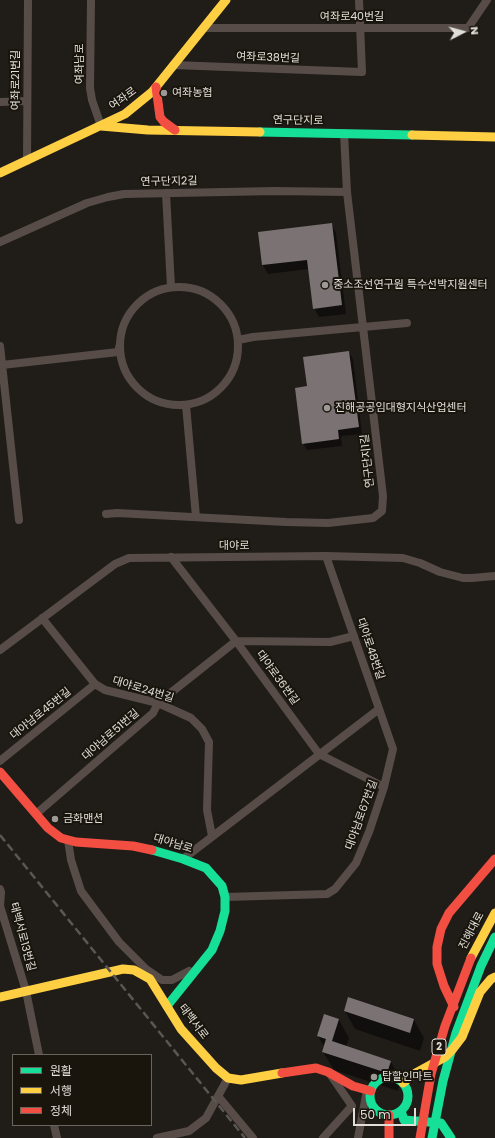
<!DOCTYPE html>
<meta charset="utf-8">
<style>
body{margin:0}
#map{position:relative;width:495px;height:1138px;overflow:hidden;background:#201d19;font-family:Poppins,"Noto Sans KR",sans-serif}
canvas{display:block}
.legend{position:absolute;left:12px;top:1054px;width:140px;height:72px;box-sizing:border-box;background:#19150d;border:1px solid #69655e;margin:0;padding:5px 7px;list-style:none;font-size:12px;color:#e1ded8}
.legend li{display:flex;align-items:center;gap:8px;height:20px}
.legend b{width:20px;border:1px solid #69655e}
.north{position:absolute;left:443px;top:12px;width:40px;height:40px;-webkit-text-stroke:3px #19150d;paint-order:stroke;rotate:84deg;font-size:11px;font-weight:700;line-height:16px;text-align:center;color:#e1ded8}
.north::after{content:'';display:block;margin:auto;width:14px;height:18px;background:#e1ded8;clip-path:polygon(50% 0,100% 100%,50% 72%,0 100%)}
.scale{position:absolute;left:353px;top:1108px;width:63px;height:18px;box-sizing:border-box;border:2px solid #e1ded8;border-top:0;padding-left:5px;font-size:12px;line-height:14px;white-space:nowrap;color:#e1ded8;-webkit-text-stroke:3px #19150d;paint-order:stroke}
</style>
<div id="map">
<canvas width="495" height="1138"></canvas>
<ul class="legend">
<li><b style="height:5px;background:#16e098"></b>원활</li>
<li><b style="height:5px;background:#ffcf43"></b>서행</li>
<li><b style="height:5px;background:#f24e42"></b>정체</li>
</ul>
<div class="north">N</div>
<div class="scale">50 m</div>
</div>
<script>
const ctx = document.querySelector('canvas').getContext('2d');
ctx.lineJoin = 'round';
function paint(path, color) {
  ctx.fillStyle = color;
  ctx.fill(path, 'evenodd');
}
function poly(rows) {
  const path = new Path2D();
  for (const r of rows) {
    if (r.length === 3) {
      path.moveTo(r[0] + r[2], r[1]);
      path.arc(r[0], r[1], r[2], 0, 2 * Math.PI);
      continue;
    }
    path.moveTo(r[0], r[1]);
    for (let i = 2; i < r.length; i += 2) path.lineTo(r[i], r[i + 1]);
  }
  return path;
}
function strokePath(path, color, width, dash) {
  ctx.strokeStyle = color;
  ctx.lineWidth = width;
  ctx.lineCap = dash ? 'butt' : 'round';
  ctx.setLineDash(dash || []);
  ctx.stroke(path);
}
function drawText(font, color, halo, rows, align = 'center') {
  ctx.font = font + ' Poppins,"Noto Sans KR",sans-serif';
  ctx.lineWidth = 4;
  ctx.setLineDash([]);
  ctx.textBaseline = 'middle';
  ctx.strokeStyle = halo;
  ctx.fillStyle = color;
  for (const [text, x, y, turn = 0] of rows) {
    ctx.save();
    ctx.translate(x, y);
    ctx.rotate((+turn || 0) * Math.PI / 180);
    ctx.textAlign = isNaN(turn) ? turn : align;
    if (halo) ctx.strokeText(text, 0, 0);
    ctx.fillText(text, 0, 0);
    ctx.restore();
  }
}
paint(poly([
 [331,224,336,233,346,314,319,317,314,308,309,269,268,274,263,265,259,233],
 [349,352,353,359,362,434,341,436,342,446,307,450,303,443,308,387],
 [349,998,414,1020,424,1038,420,1051,355,1029,345,1011],
 [339,1020,349,1038,346,1047,391,1062,401,1080,398,1091,334,1070,323,1052,325,1048,318,1036]
]), '#0007');
paint(poly([
 [332,223,342,305,313,309,307,260,262,265,258,232],
 [349,351,359,427,338,430,339,439,302,444,295,388,307,386,303,357],
 [348,997,414,1019,410,1033,344,1011],
 [324,1014,339,1019,332,1041,391,1061,387,1073,322,1052,326,1039,317,1036]
]), '#7b7273');
strokePath(poly([
 [91,0,90,88,92,100,101,126],
 [203,28,468,28,487,0],
 [173,65,362,72,359,0],
 [0,102,27,101],
 [27,161,28,0],
 [166,193,171,287],
 [0,242,87,203,108,197,124,194,276,191,347,192],
 [179,346,59],
 [238,340,253,337,407,323],
 [0,346,19,520],
 [2,365,118,352,120,344],
 [186,405,196,517],
 [106,514,117,513,286,522,328,523,373,518,382,511,383,496,347,192,344,133],
 [171,557,236,641,319,754,384,787],
 [42,618,95,684,105,690,158,703,191,718,202,729,209,742,207,810,212,836],
 [0,650,115,564,129,558,326,556,403,558,420,563,440,572,463,578,472,578,495,576],
 [0,761,95,684],
 [36,814,153,713,158,703,236,641,330,642,354,636],
 [68,840,71,860,81,891,119,942,146,969,162,980,172,980,189,971],
 [183,859,379,709],
 [0,889,1,892,0,906,26,991,39,1055],
 [225,897,327,894,335,889,356,863,369,832,384,787,393,749,326,556],
 [218,1096,253,1138],
 [54,1125,57,1138],
 [157,1138,189,1131,206,1118,228,1078],
 [323,1138,352,1106,330,1074],
 [358,1138,367,1090]
]), '#574c48', 8);
strokePath(poly([
 [260,132,412,135],
 [152,850,183,859,206,868,222,886,225,897,225,911,220,931,212,950,167,1006],
 [389,1096,19],
 [401,1111,404,1120,441,1123,451,1138],
 [432,1138,443,1081,456,1033,481,966,495,937]
]), '#16e098', 9);
strokePath(poly([
 [101,126,148,130,260,132],
 [412,135,495,137],
 [0,173,125,114,152,92,226,0],
 [471,958,495,913],
 [0,997,123,969,134,970,150,979,181,1029,216,1068,228,1078,241,1080,282,1073],
 [403,1083,414,1074,445,1057,452,1050,462,1037,480,992,491,979,495,977]
]), '#ffcf43', 9);
strokePath(poly([
 [156,87,160,117,164,122,175,130],
 [0,772,48,828,61,838,76,842,133,846,152,850],
 [454,1007,444,986,437,964,437,947,441,929,449,913,495,859],
 [282,1073,316,1068,328,1072,353,1086,371,1091],
 [389,1115,389,1138],
 [420,1138,431,1074,445,1026,471,958]
]), '#f24e42', 9);
strokePath(poly([
 [0,835,245,1138]
]), '#5c5653', 2.5, [8, 4]);
for (const [x, y, r, color] of [
 [164,93,4,"#9d9a95"],
 [325,285,4,"#9d9a95"],
 [327,408,4,"#9d9a95"],
 [55,819,4,"#9d9a95"],
 [374,1077,4,"#9d9a95"]
]) {
  const dot = new Path2D();
  dot.arc(x, y, r, 0, 2 * Math.PI);
  ctx.fillStyle = color;
  ctx.fill(dot);
  strokePath(dot, '#19150d', 1.5);
}
for (const [x, y, w] of [
 [439,1047,14]
]) {
  const box = new Path2D();
  box.roundRect(x - w / 2, y - 8, w, 16, 3);
  ctx.fillStyle = '#19150d';
  ctx.fill(box);
  strokePath(box, '#e1ded8', 1);
}
drawText('bold 10px', '#e1ded8', null, [
 ["2",439,1047]
]);
drawText('11px', '#e1ded8', '#19150d', [
 ["여좌로40번길",352,17],
 ["여좌로38번길",268,58,2],
 ["여좌남로",80,64,-90],
 ["여좌로21번길",16,80,-90],
 ["여좌로",123,99,-35],
 ["연구단지로",298,121,1],
 ["연구단지2길",169,182,-1],
 ["연구단지1길",368,461,-96],
 ["대야로",234,546],
 ["대야로48번길",370,649,71],
 ["대야로36번길",277,678,54],
 ["대야로24번길",143,690,17],
 ["대야남로45번길",41,714,-39],
 ["대야남로51번길",111,735,-41],
 ["대야남로67번길",362,815,-70],
 ["대야남로",173,844,17],
 ["진해대로",472,931,-62],
 ["태백서로13번길",22,937,75],
 ["태백서로",193,1022,53]
]);
drawText('11px', '#e1ded8', '#19150d', [
 ["여좌농협",172,93],
 ["중소조선연구원 특수선박지원센터",333,285],
 ["진해공공임대형지식산업센터",335,408],
 ["금화맨션",63,819],
 ["탑할인마트",382,1077]
], 'left');
</script>
